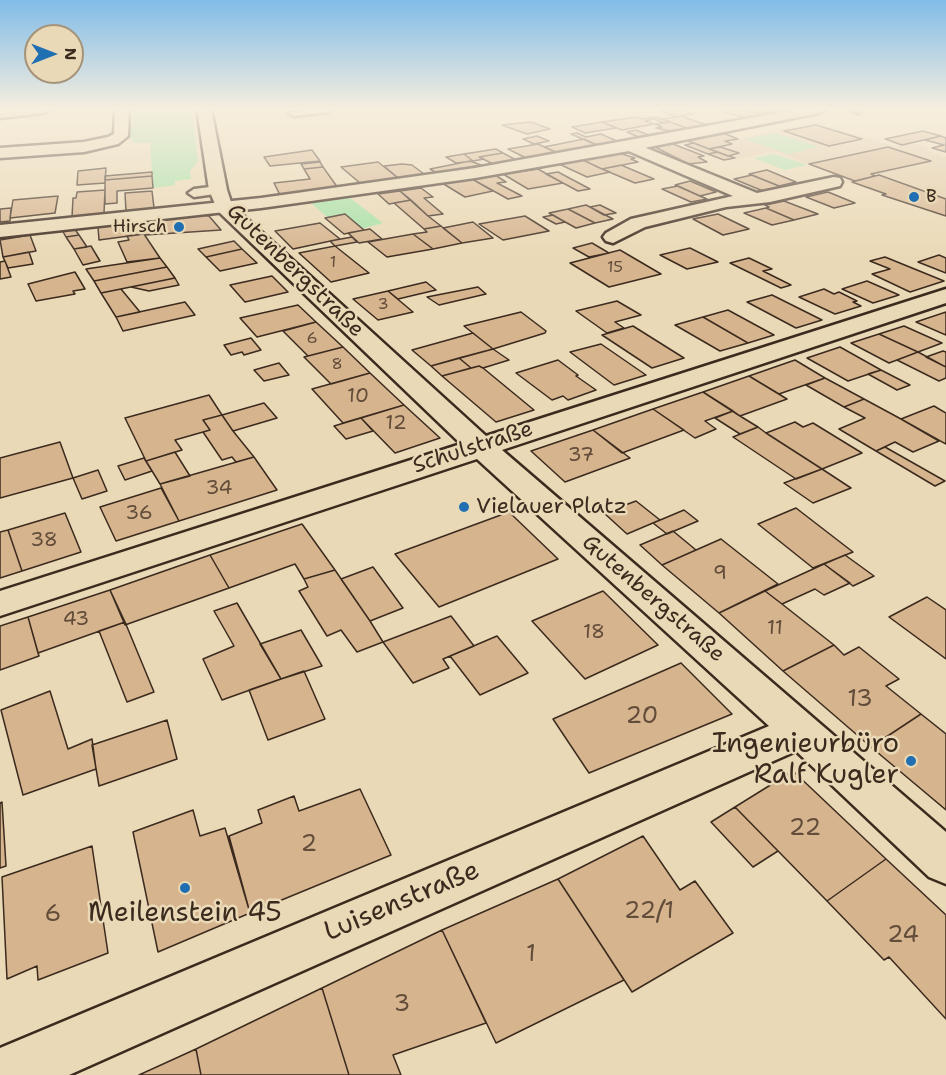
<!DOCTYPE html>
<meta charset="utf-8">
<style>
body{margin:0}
#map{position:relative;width:946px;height:1075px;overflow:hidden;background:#ead9b6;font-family:"Shantell Sans",sans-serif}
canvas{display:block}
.north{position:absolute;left:24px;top:24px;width:60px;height:60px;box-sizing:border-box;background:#ead9b6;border:2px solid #a49379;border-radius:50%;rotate:90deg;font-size:16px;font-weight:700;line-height:24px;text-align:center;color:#3b2a1e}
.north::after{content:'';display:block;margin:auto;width:21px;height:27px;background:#1f6fb2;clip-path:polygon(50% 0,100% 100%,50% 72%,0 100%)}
</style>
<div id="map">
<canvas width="946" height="1075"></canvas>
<div class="north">N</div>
</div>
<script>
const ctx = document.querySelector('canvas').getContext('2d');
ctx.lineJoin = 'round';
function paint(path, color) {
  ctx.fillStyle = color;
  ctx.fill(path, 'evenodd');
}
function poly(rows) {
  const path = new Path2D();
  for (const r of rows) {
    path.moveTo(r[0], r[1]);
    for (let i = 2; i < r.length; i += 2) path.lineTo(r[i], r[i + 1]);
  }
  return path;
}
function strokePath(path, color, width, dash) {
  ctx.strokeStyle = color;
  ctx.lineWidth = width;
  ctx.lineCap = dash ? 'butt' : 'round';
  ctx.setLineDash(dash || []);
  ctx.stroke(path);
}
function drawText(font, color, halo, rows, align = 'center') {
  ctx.font = font + ' "Shantell Sans",sans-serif';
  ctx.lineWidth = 5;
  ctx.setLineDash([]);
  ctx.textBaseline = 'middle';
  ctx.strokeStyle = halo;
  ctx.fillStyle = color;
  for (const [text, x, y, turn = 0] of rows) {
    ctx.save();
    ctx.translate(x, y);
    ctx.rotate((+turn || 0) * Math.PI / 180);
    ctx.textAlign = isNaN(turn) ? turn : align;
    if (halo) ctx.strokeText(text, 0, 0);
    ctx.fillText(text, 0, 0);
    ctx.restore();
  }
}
paint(poly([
 [816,122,893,146,911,143,929,148,924,150,946,157,946,217,848,182,843,178,775,151,737,159,688,141,723,133,738,139]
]), '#e1cba7');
paint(poly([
 [134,109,192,109,198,161,190,171,191,179,175,181,175,185,153,188,150,142,134,143,130,137],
 [776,133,819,147,788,154,745,139],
 [775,154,807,165,785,170,753,158],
 [350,198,383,223,346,233,311,203]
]), '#a7e1a7');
const building = poly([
 [682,109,693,114,676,117,660,110,682,109],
 [732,109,742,109,763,115,745,118,722,111,732,109],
 [742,109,791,109,759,114,742,109],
 [681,116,709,126,689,129,662,119,681,116],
 [636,117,642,119,656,117,670,122,664,123,654,119,645,121,654,124,622,130,602,122,636,117],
 [531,122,550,129,527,134,502,125,531,122],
 [602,122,616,128,585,133,572,127,602,122],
 [670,122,689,129,674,132,656,128,662,127,655,124,670,122],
 [816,125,862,139,829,146,784,131,816,125],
 [636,130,651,136,641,138,627,132,636,130],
 [923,131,941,136,902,145,885,139,923,131],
 [577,133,586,137,601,134,619,142,599,146,571,134,577,133],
 [723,133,738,139,725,141,732,144,709,149,688,141,723,133],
 [537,136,549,141,534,144,523,139,537,136],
 [941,136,946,138,946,152,932,148,944,145,925,140,941,136],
 [584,139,599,146,558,153,544,147,584,139],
 [694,143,709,149,718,152,708,154,685,145,694,143],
 [538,144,558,153,528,159,508,149,538,144],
 [673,144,704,156,698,157,707,162,688,164,655,147,673,144],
 [720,147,739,153,728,156,709,149,720,147],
 [888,147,931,161,871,174,875,176,855,181,809,164,888,147],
 [496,149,503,153,479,157,484,159,473,161,464,154,496,149],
 [312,150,320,161,270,166,264,157,312,150],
 [718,152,726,155,735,158,724,160,708,154,718,152],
 [503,153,518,161,495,165,479,157,503,153],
 [619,153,635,158,631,159,638,162,602,169,583,160,619,153],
 [464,154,473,161,456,163,446,157,464,154],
 [583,160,602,169,610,172,587,177,559,164,583,160],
 [470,161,481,165,437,173,430,169,470,161],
 [320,162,323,167,304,169,301,164,320,162],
 [378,162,398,178,360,183,341,167,378,162],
 [402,164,412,165,424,174,398,178,384,166,402,164],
 [621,165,654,179,635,183,602,169,621,165],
 [323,167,338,188,280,195,274,183,310,179,304,169,323,167],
 [106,168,105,183,77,185,78,171,106,168],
 [538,169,563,183,528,189,503,174,538,169],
 [767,170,796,182,779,186,749,174,767,170],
 [152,172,152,176,105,180,105,176,152,172],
 [558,172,590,189,578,191,546,174,558,172],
 [495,175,506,182,497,183,522,196,508,199,472,179,495,175],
 [752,175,779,186,782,187,763,191,734,179,752,175],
 [879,175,946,199,946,216,882,195,886,194,852,182,879,175],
 [152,176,153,188,117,191,117,203,105,204,105,180,152,176],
 [472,179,493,191,465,197,442,183,472,179],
 [690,181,716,192,700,196,675,185,690,181],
 [678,186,700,196,707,199,691,202,662,189,678,186],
 [421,188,433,197,424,198,443,214,428,216,400,191,421,188],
 [105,190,104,213,72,217,73,198,76,198,77,192,105,190],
 [152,191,154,208,126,211,125,193,152,191],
 [400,191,411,200,389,204,378,194,400,191],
 [828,192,855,203,834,208,806,197,828,192],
 [58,196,55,213,10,218,13,200,58,196],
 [411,200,428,216,441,226,424,229,394,203,411,200],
 [784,201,818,214,794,220,766,208,769,207,765,205,784,201],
 [586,205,590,207,613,219,595,223,568,209,586,205],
 [600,205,616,213,604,215,590,207,600,205],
 [11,208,10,221,0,222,0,209,11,208],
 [766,208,794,220,772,225,744,213,766,208],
 [568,209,595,223,576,228,549,213,568,209],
 [345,214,364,230,344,234,325,218,345,214],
 [718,214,749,229,723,235,693,219,718,214],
 [204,215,209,216,221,230,145,235,138,223,204,215],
 [553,215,565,222,556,224,543,217,553,215],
 [525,216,549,231,503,240,479,224,525,216],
 [473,222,493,238,462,243,443,228,473,222],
 [138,223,144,234,99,240,98,227,138,223],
 [320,223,340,239,293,249,275,231,320,223],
 [441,226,462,243,433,249,413,234,427,232,424,229,441,226],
 [74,228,79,235,66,237,62,230,74,228],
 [370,229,382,239,359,243,348,233,370,229],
 [144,234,160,258,127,262,118,242,129,240,127,236,144,234],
 [413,234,433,249,387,257,368,242,413,234],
 [30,235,36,251,3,257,0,240,30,235],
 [79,235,87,247,74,249,66,237,79,235],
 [352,237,357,242,335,246,330,241,352,237],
 [234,241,242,249,206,257,198,249,234,241],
 [592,243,609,253,589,257,573,248,592,243],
 [91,246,100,261,83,265,74,249,91,246],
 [335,246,369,273,331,282,299,253,335,246],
 [690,248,718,262,687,269,660,255,690,248],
 [242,249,257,263,220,271,206,257,242,249],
 [620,250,661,274,609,287,570,263,620,250],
 [29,252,33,264,8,268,3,257,29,252],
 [939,255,946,258,946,273,918,262,939,255],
 [885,257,944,281,910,292,872,274,890,269,870,261,885,257],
 [160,258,167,267,94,281,86,269,160,258],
 [749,258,772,269,763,271,791,285,781,288,730,263,749,258],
 [5,261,11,277,0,279,0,262,5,261],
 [167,267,175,278,101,293,94,281,167,267],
 [75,272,85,289,73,291,75,294,36,301,28,284,75,272],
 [272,276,288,292,245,302,230,285,272,276],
 [175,278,179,285,149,291,131,287,175,278],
 [867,281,899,295,873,303,842,289,867,281],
 [426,282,436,290,398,299,388,291,426,282],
 [478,287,486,294,439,305,427,297,478,287],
 [121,289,140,312,116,317,101,293,121,289],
 [824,289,834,294,839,292,857,301,853,302,861,306,835,314,799,297,824,289],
 [388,291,413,312,378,320,353,299,388,291],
 [772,295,822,320,796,328,747,302,772,295],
 [617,301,641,315,615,322,624,328,607,333,576,311,617,301],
 [185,302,195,315,123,331,116,317,185,302],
 [298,305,316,322,257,337,240,318,298,305],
 [728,310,774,335,748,343,703,317,728,310],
 [521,312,546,331,545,333,493,349,464,326,521,312],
 [946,312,946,335,916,322,946,312],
 [703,317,748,343,720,351,675,325,703,317],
 [316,322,343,347,308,356,283,331,316,322],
 [633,326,684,358,652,368,602,335,633,326],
 [904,326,942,343,918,352,879,334,904,326],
 [473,333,493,349,431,366,412,350,473,333],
 [879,334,918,352,889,363,851,343,879,334],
 [251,338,261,350,244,355,242,352,231,355,224,345,251,338],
 [601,344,646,375,614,385,570,352,601,344],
 [343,347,370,373,331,384,304,357,343,347],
 [840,347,881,370,848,381,807,358,840,347],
 [493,349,509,360,483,368,479,366,471,368,459,358,493,349],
 [943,351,946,352,946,367,926,357,943,351],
 [918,352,946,367,946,378,939,381,897,360,918,352],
 [459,358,471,368,442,376,431,366,459,358],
 [558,360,578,375,576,376,596,390,568,400,563,396,552,400,516,373,558,360],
 [795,360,825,378,779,394,749,376,795,360],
 [279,363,289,375,264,381,254,370,279,363],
 [479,366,483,368,534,410,496,422,442,376,479,366],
 [881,370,910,385,897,390,868,374,881,370],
 [370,373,404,405,343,423,312,389,370,373],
 [749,376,787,399,740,416,703,392,749,376],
 [825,378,864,399,844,407,806,385,825,378],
 [703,392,733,411,705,421,716,429,695,438,653,409,703,392],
 [209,395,222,415,203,420,210,430,175,440,182,450,146,461,125,418,209,395],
 [864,399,901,419,939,441,913,452,895,442,876,451,839,429,865,418,844,407,864,399],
 [264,403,277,418,233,431,222,415,264,403],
 [404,405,440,438,395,453,361,418,404,405],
 [934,406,946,413,946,444,901,419,934,406],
 [653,409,684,430,622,453,593,430,653,409],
 [733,411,740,416,758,427,740,434,715,418,733,411],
 [222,415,233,431,254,457,236,462,232,457,222,460,203,432,210,430,203,420,222,415],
 [361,418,373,431,346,439,334,426,361,418],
 [795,422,803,427,813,423,862,453,822,469,766,433,795,422],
 [758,427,766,433,822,469,796,479,733,437,758,427],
 [593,430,630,458,565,482,531,451,593,430],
 [60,442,73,478,0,498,0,458,60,442],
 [885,447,945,481,935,486,876,451,885,447],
 [175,452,190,476,160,484,146,461,175,452],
 [254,457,277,490,179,521,160,484,254,457],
 [144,458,152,471,125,480,118,466,144,458],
 [822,469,851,488,813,503,784,483,822,469],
 [98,470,107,491,82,499,73,478,98,470],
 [161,488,179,521,116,541,100,507,161,488],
 [636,501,660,520,627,534,604,513,636,501],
 [796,508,853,552,813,568,758,524,796,508],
 [684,510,698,521,667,534,653,523,684,510],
 [509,512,558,559,439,607,395,554,509,512],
 [65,513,81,552,22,571,8,530,65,513],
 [302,524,335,570,304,579,295,564,229,588,210,555,302,524],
 [8,530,22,571,0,578,0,532,8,530],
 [673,531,696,550,662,565,640,545,673,531],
 [721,539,778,584,719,613,662,565,721,539],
 [210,555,229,588,125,625,110,590,210,555],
 [845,555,874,576,853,586,824,564,845,555],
 [824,564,850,583,824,595,815,589,782,604,765,591,824,564],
 [373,567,403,608,370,621,341,579,373,567],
 [335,570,370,621,383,642,357,652,341,630,327,636,299,591,308,587,304,579,335,570],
 [110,590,125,622,38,653,28,617,110,590],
 [603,591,658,645,585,679,532,621,603,591],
 [765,591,782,604,834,645,783,671,719,613,765,591],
 [927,597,946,610,946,659,889,617,927,597],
 [237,603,281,679,222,700,203,659,234,646,214,611,237,603],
 [451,616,474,646,443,659,449,668,413,683,383,642,451,616],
 [28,617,39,656,0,670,0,626,28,617],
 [125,622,154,692,127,702,99,631,125,622],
 [301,630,322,666,281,679,260,644,301,630],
 [497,636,528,673,480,695,450,656,497,636],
 [834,645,844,655,859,647,899,679,886,686,921,714,871,747,783,671,834,645],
 [681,663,732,714,589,773,553,719,681,663],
 [304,671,325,719,268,740,249,690,304,671],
 [50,691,68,749,92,739,96,769,23,795,1,710,50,691],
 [921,714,946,734,946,810,871,747,921,714],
 [167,720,177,759,99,786,92,745,167,720],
 [793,771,886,859,827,901,735,807,793,771],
 [360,789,391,855,250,913,229,836,262,823,258,810,294,796,299,811,360,789],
 [2,802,6,866,0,868,0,803,2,802],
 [735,807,778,851,753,867,711,822,735,807],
 [193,810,200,836,225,828,250,913,158,952,133,832,193,810],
 [643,836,680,890,695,881,733,933,632,992,558,879,643,836],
 [92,846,108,953,38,980,37,966,7,979,2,877,92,846],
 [886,859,946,915,946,1019,889,957,884,960,827,901,886,859],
 [558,879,624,980,496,1043,442,930,558,879],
 [442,930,486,1023,393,1055,401,1075,349,1075,322,988,442,930],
 [322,988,349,1075,201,1075,196,1049,322,988],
 [196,1049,201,1075,139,1075,196,1049]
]);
paint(building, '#d6b48e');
strokePath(building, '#3b2a1e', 1.5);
const service = poly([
 [308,109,333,109,328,112,294,116,289,113,308,109],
 [848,109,862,109,863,110,858,113,848,109],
 [218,186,224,190,222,193,194,197,188,193,194,189,218,186]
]);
const minor = poly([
 [11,109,51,109,44,113,0,118,0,110,11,109],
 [115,109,129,109,128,136,118,144,84,152,0,158,0,148,84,142,108,137,114,134,115,109],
 [197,109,211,109,227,190,232,205,486,436,946,289,946,303,502,450,946,832,946,884,929,877,796,751,69,1075,0,1075,0,1048,769,726,477,459,0,616,0,591,461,444,218,211,209,190,197,109],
 [629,141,757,193,834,177,840,178,842,182,840,186,770,202,726,207,645,227,613,243,606,241,603,237,606,233,631,219,733,196,624,149,621,146,624,143,629,141]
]);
const tertiary = poly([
 [800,109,826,109,819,113,629,151,475,178,261,208,0,237,0,225,261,198,475,168,800,109]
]);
strokePath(service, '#3b2a1e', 5);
strokePath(minor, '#3b2a1e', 5);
strokePath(tertiary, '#3b2a1e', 5);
paint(service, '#ead9b6');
paint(minor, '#ead9b6');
paint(tertiary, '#ead9b6');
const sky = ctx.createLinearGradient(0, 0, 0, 259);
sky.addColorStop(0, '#81bce8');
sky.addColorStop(0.42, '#f6eede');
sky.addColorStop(1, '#f6eede00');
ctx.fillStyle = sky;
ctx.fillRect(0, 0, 946, 259);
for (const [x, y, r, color] of [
 [914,197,6,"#1f6fb2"],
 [179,227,6,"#1f6fb2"],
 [464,507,6,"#1f6fb2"],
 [911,761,6,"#1f6fb2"],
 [185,888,6,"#1f6fb2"]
]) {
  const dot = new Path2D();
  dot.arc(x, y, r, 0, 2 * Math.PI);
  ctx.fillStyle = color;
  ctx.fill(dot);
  strokePath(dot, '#ead9b6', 2);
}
drawText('16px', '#624c3a', null, [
 ["1",333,263],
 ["15",615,268],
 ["3",383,305],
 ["6",312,339],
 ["8",337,365]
]);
drawText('18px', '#3b2a1e', '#ead9b6', [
 ["B",926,197],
 ["Hirsch",167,227,"right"]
], 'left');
drawText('20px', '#624c3a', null, [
 ["10",358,397],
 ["12",396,424],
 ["37",581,456],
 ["34",219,489],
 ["36",139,514],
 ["38",44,541],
 ["9",720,574],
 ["43",76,620],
 ["11",775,629],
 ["18",594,633]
]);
drawText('22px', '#3b2a1e', '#ead9b6', [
 ["Gutenbergstraße",295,271,44],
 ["Schulstraße",473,448,-18],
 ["Gutenbergstraße",653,599,41]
]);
drawText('22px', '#3b2a1e', '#ead9b6', [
 ["Vielauer Platz",476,507]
], 'left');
drawText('24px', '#624c3a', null, [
 ["13",860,700],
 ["20",642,717],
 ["22",805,829],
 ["2",309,845],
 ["22/1",649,912],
 ["6",53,915],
 ["24",903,936],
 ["1",531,955],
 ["3",402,1005]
]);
drawText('27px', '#3b2a1e', '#ead9b6', [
 ["Ingenieurbüro",899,745],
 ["Ralf Kugler",899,776],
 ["Meilenstein 45",185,914,"center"]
], 'right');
drawText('27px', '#3b2a1e', '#ead9b6', [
 ["Luisenstraße",402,902,-23]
]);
</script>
